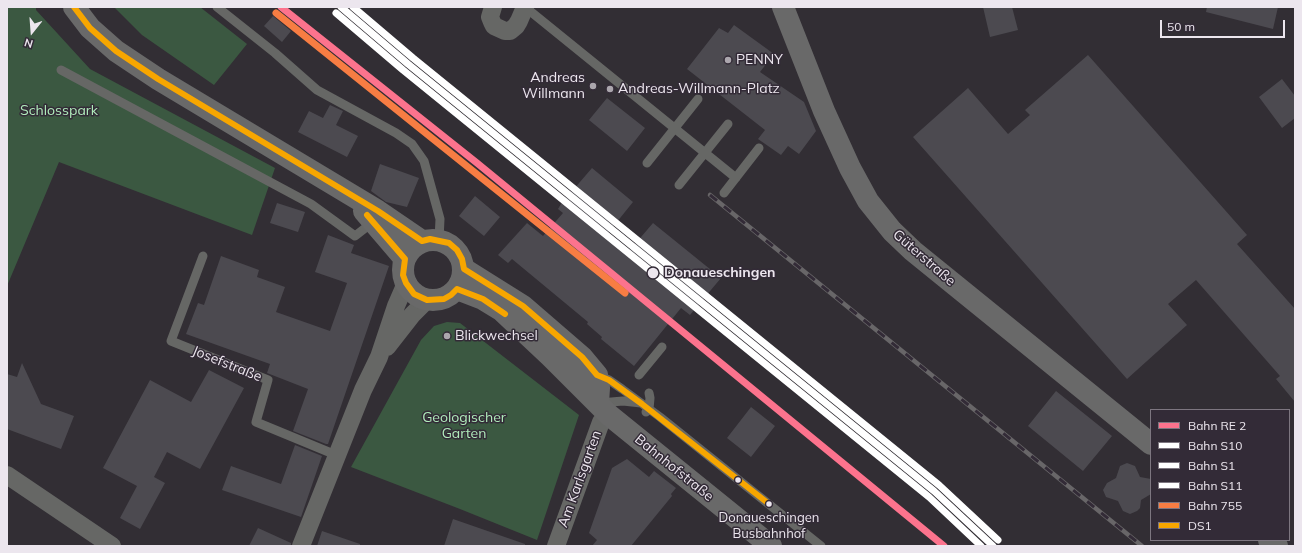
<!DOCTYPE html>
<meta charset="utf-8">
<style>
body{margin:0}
#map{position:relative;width:1302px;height:553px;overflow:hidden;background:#322e34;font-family:Mulish,sans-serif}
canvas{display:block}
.frame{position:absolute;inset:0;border:8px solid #ece6ee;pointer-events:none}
.legend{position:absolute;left:1150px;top:409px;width:140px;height:132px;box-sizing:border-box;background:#332b37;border:1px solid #7d7680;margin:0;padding:5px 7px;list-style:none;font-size:12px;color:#ece6ee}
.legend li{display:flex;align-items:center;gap:8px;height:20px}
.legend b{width:20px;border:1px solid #7d7680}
.north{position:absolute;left:12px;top:12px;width:40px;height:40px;-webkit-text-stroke:3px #332b37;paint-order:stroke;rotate:197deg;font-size:11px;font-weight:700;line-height:16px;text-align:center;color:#ece6ee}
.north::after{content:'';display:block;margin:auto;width:14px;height:18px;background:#ece6ee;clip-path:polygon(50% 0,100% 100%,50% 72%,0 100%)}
.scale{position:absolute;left:1160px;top:20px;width:125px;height:18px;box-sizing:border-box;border:2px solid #ece6ee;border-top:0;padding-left:5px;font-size:12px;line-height:14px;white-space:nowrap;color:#ece6ee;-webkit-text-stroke:3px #332b37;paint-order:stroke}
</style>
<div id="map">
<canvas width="1302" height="553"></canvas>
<div class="frame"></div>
<ul class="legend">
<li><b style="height:5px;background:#fc738d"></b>Bahn RE 2</li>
<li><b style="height:5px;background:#fff"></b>Bahn S10</li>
<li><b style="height:5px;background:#fff"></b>Bahn S1</li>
<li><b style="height:5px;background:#fff"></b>Bahn S11</li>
<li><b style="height:5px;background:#f77d43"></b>Bahn 755</li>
<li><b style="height:5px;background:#f7a600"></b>DS1</li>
</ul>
<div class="north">N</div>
<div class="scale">50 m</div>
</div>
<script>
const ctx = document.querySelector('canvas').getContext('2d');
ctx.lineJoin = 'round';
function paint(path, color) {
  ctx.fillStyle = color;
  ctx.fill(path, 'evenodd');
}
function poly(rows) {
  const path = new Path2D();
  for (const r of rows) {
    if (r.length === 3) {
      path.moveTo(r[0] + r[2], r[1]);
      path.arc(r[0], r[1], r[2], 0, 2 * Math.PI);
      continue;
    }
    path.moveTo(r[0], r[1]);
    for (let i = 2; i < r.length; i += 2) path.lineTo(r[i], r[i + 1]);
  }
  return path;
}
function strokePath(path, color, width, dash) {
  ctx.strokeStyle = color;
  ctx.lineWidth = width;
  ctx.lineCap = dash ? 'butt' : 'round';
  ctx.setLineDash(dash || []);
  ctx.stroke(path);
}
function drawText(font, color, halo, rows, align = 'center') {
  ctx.font = font + ' Mulish,sans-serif';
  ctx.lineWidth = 3;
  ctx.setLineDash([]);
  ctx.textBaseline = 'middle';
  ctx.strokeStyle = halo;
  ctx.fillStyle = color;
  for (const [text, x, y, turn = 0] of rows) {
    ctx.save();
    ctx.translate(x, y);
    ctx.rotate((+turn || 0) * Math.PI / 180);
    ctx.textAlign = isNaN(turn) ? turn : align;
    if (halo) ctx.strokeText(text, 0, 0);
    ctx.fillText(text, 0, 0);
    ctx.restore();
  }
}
paint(poly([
 [7,7,36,7,36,10,90,69,275,168,252,235,59,162,7,286],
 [114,7,200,7,247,44,214,85,142,35],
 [447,322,460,323,579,415,537,540,460,509,351,467,421,340,434,326]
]), '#3b5841');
paint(poly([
 [983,7,1012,7,1018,30,990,37],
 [1207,7,1278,7,1273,29,1206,12],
 [273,16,291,31,282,42,264,26],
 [734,25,774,54,760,72,804,102,816,131,799,154,788,146,781,155,758,139,765,130,687,69,719,28,728,33],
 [1088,55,1247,235,1237,244,1295,309,1295,402,1276,379,1280,376,1196,280,1168,304,1187,325,1127,379,913,137,968,88,1008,134,1030,115,1025,110],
 [1282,79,1295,96,1295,118,1282,128,1259,97],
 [607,98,645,128,627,151,589,120],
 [330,105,343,111,336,125,358,136,347,157,298,132,309,111,323,118],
 [380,164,419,178,407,207,386,202,371,191],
 [592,168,633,202,608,233,629,251,653,223,721,278,690,315,681,308,634,366,601,339,602,337,587,324,588,322,512,259,508,263,498,255,527,223,543,236,563,213,558,209,561,204],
 [475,196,500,217,484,236,459,216],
 [277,203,305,212,298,232,270,223],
 [328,235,354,245,351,253,389,266,328,444,326,444,293,431,308,389,267,373,270,364,186,334,198,303,204,305,221,256,259,270,257,277,285,287,276,312,330,331,347,283,315,272],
 [22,363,41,404,74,416,61,449,7,429,7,374,17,377],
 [209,370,244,388,200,469,167,452,154,477,165,483,140,529,120,518,137,486,103,468,150,380,191,402],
 [1056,391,1112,436,1083,471,1028,426],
 [751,407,775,426,751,457,727,438],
 [295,445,322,456,301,517,222,490,231,466,281,484],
 [627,459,649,477,654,471,676,488,671,494,672,496,631,546,592,546,597,540,589,533,612,468],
 [1127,463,1135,466,1140,477,1151,479,1151,494,1141,500,1140,508,1137,511,1130,514,1123,511,1118,501,1106,497,1103,490,1107,483,1116,478,1120,466],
 [453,519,525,544,525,546,444,546],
 [258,528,291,543,291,546,249,546],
 [322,531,360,544,360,546,317,546]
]), '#4c4a50');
strokePath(poly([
 [217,7,275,53,317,90,396,133,412,144,424,161,440,219,439,240],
 [525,7,736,178],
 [61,70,311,204,355,236,373,222],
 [647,163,698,99],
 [679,185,728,124],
 [724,193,759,148],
 [203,256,171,341,268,380,256,422,336,455],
 [639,375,662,347],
 [599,376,609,380,622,389,660,417,821,546],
 [600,403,623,401,641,403],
 [646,412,649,409,650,398,649,393]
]), '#666765', 9);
strokePath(poly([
 [493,7,490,17,492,22,494,26,505,31,510,31,516,26,519,21,525,7],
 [387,347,412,315,427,300],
 [7,475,112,546],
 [301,546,363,390,379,357,396,306,406,283],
 [556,546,601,422,609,415]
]), '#666765', 18);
strokePath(poly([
 [74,7,90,28,116,51,158,79,378,211,422,241],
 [783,7,824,111,850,168,868,201,892,231,913,251,1151,444],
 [364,211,405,259],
 [433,270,30],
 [464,269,523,306,582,357,597,375,599,388,598,403],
 [457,289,483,299,501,310,550,356,609,415,771,546],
 [1269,540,1277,546]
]), '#696969', 22);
const rail = poly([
 [710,195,1142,546]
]);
strokePath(rail, '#686668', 4.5);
strokePath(rail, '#332b37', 3, [9]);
strokePath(poly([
 [74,7,90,28,116,51,158,79,378,211,422,241,430,239,449,243,457,250,462,259,464,269,523,306,582,357,597,375,609,380,642,404,769,504],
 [367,215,405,259,403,275,406,283,414,294,427,300,444,299,451,295,457,289,483,299,505,314]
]), '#f7a600', 6);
strokePath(poly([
 [281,7,477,163,944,546]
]), '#fc738d', 7);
strokePath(poly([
 [341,7,408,64,934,491,993,546]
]), '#fff', 7);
strokePath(poly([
 [336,13,403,70,929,497,981,546]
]), '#fff', 7);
strokePath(poly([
 [353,7,413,58,939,485,998,540]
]), '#fff', 7);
strokePath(poly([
 [276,13,625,293]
]), '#f77d43', 7);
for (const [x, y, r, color] of [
 [728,60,4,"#aba6ad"],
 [593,86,4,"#aba6ad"],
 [610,89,4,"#aba6ad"],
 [653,273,6,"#ece6ee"],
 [447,336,4,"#aba6ad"],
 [738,480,3.5,"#ece6ee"],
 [769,504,3.5,"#ece6ee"]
]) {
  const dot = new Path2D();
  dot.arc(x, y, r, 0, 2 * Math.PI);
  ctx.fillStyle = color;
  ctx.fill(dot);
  strokePath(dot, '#332b37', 1.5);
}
drawText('13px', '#ece6ee', '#332b37', [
 ["Donaueschingen",769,518],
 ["Busbahnhof",769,534]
]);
drawText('14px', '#ece6ee', '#332b37', [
 ["PENNY",736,60],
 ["Andreas",585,78,"right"],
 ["Willmann",585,94,"right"],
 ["Andreas-Willmann-Platz",618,89],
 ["Blickwechsel",455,336]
], 'left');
drawText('14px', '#b0ecbb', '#332b37', [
 ["Schlosspark",59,111],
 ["Geologischer",464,418],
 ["Garten",464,434]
]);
drawText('14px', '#ece6ee', '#332b37', [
 ["Güterstraße",924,258,41],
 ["Josefstraße",227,364,22],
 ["Bahnhofstraße",674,468,39],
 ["Am Karlsgarten",580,479,-70]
]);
drawText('bold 14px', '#ece6ee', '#332b37', [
 ["Donaueschingen",664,273]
], 'left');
</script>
